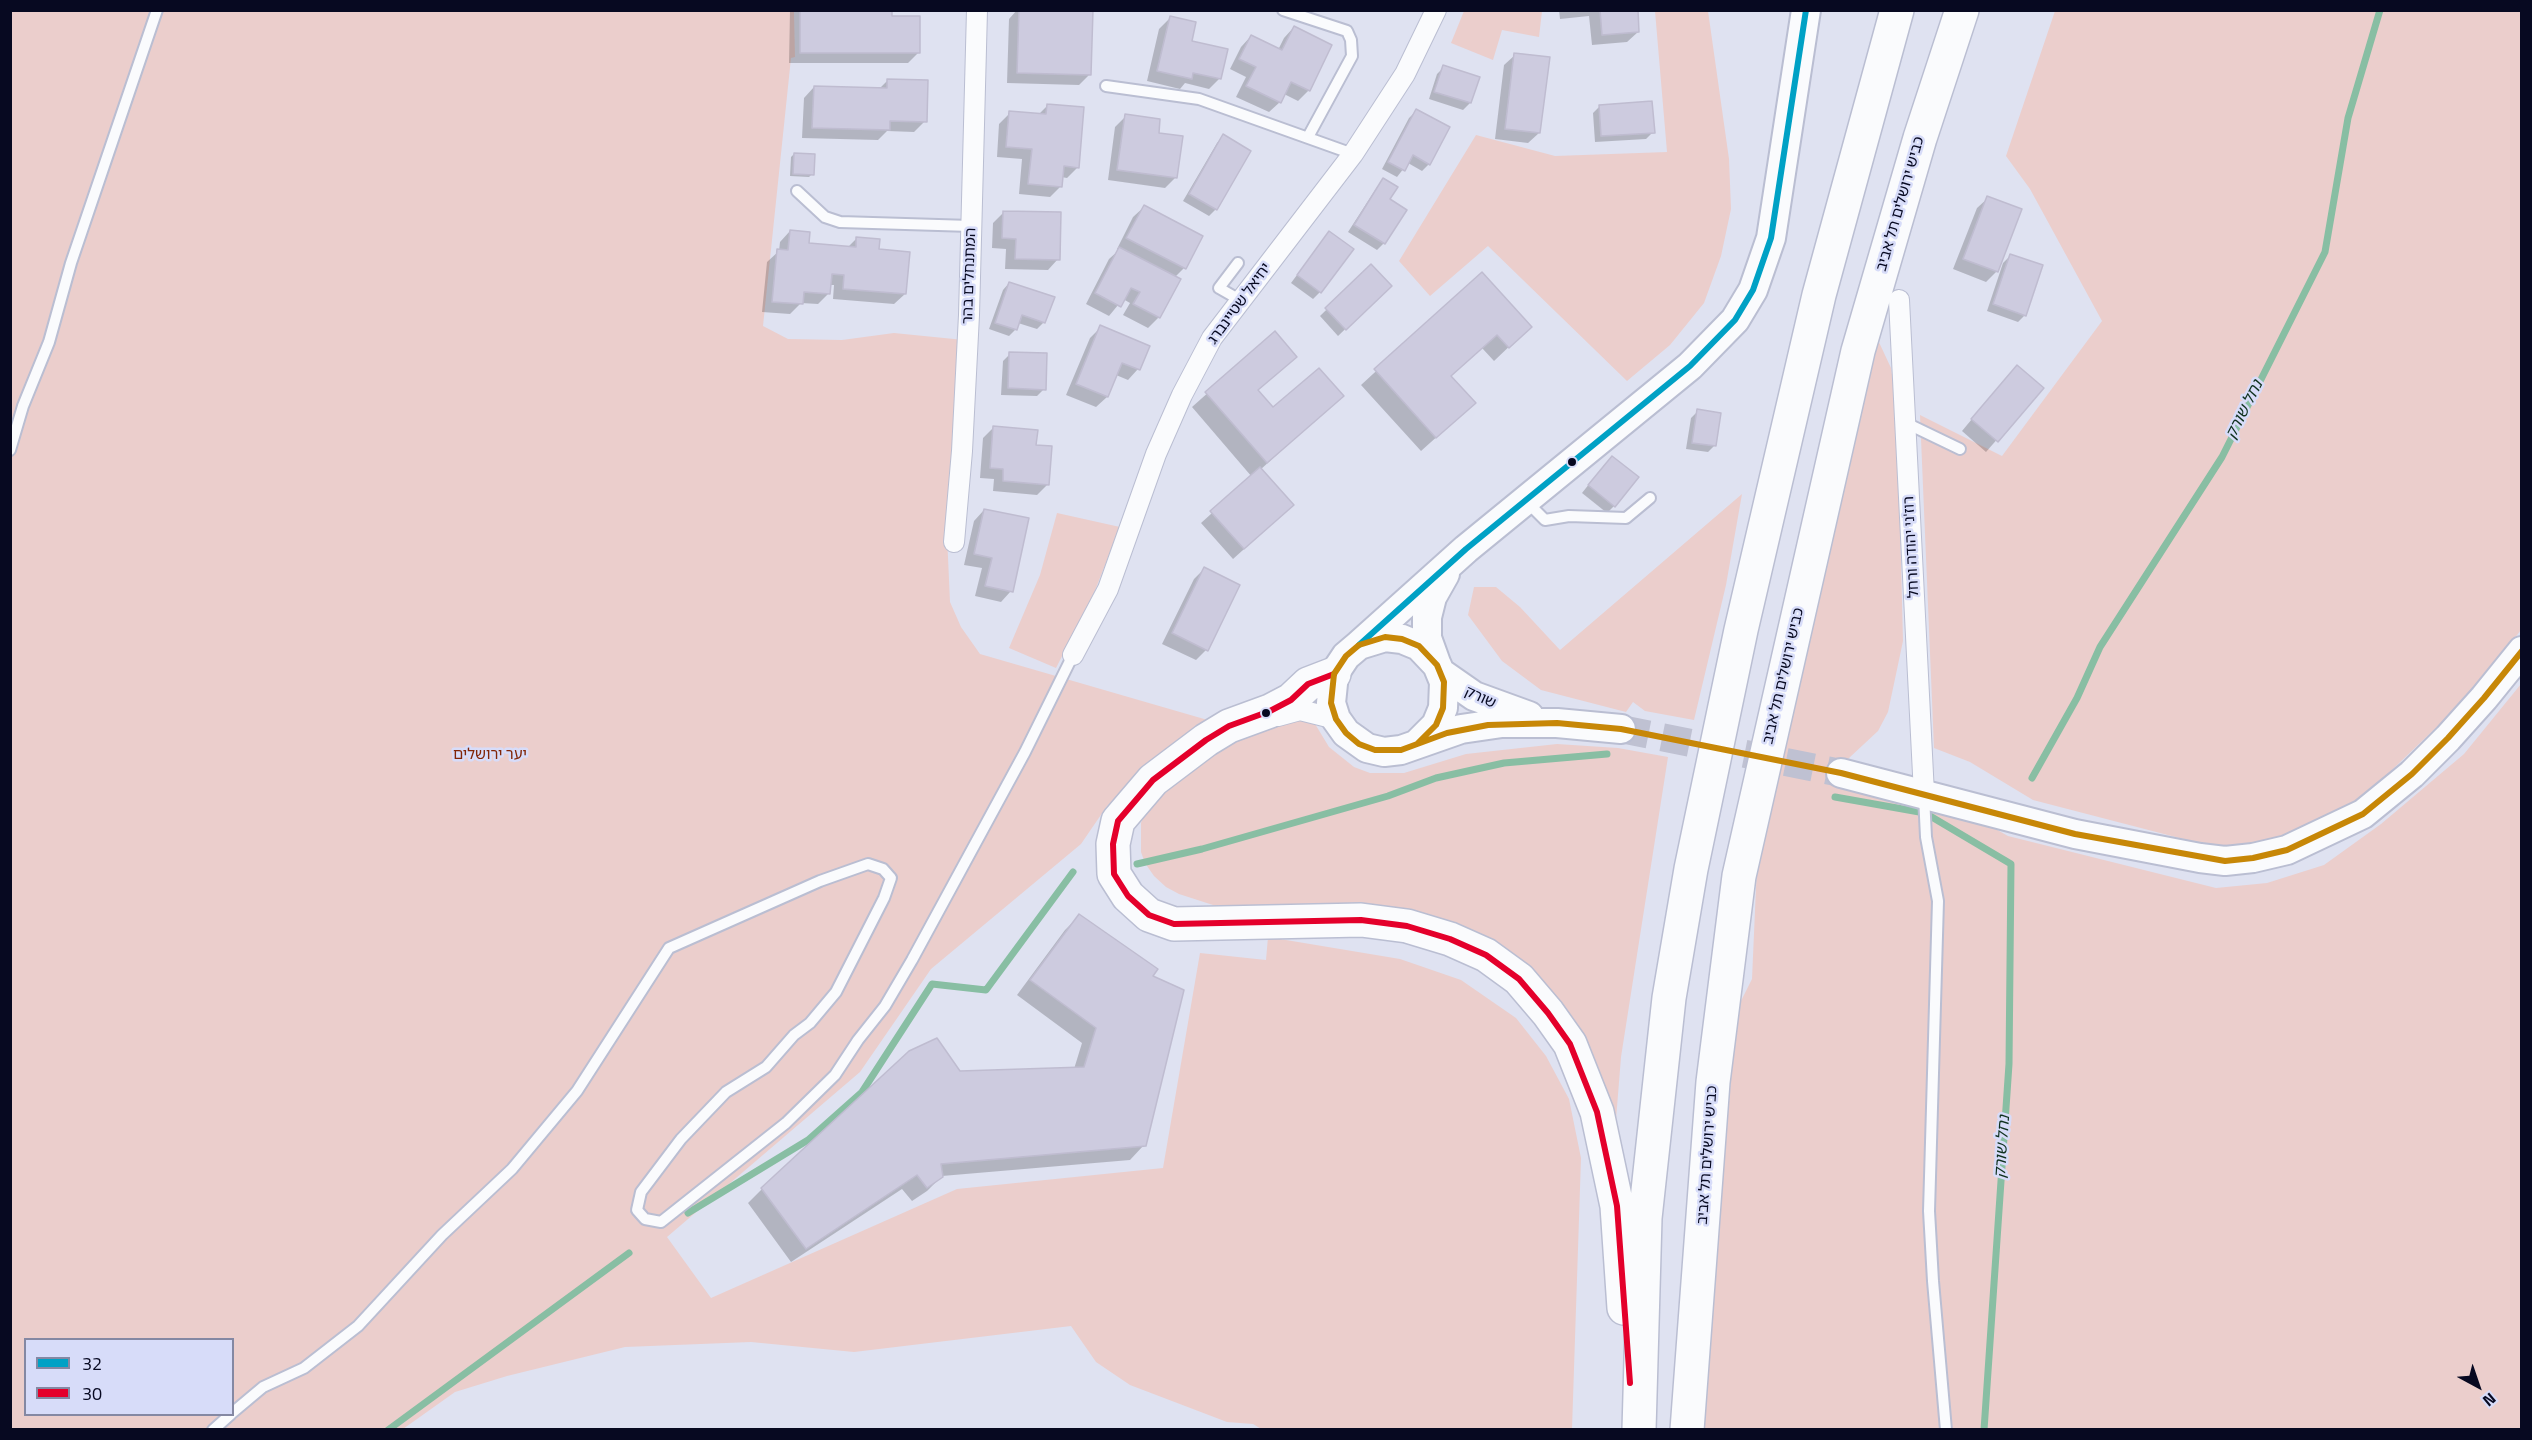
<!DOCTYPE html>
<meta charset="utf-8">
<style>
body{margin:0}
#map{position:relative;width:2532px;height:1440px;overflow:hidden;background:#dfe2f1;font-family:"Titillium Web",sans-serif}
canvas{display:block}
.frame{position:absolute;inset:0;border:12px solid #070921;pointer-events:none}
.legend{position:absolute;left:24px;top:1338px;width:210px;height:78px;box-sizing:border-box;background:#d7dcf9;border:2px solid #8488a3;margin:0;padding:8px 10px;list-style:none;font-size:18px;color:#070921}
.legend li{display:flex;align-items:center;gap:12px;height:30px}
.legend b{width:30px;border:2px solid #8488a3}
.north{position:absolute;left:2448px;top:1356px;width:60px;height:60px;-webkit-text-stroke:4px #d7dcf9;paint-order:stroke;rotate:140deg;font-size:16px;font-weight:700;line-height:24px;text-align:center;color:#070921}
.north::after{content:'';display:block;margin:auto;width:21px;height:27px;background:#070921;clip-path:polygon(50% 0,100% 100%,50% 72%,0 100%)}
</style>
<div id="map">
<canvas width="2532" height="1440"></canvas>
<div class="frame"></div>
<ul class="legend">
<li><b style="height:8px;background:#00a1c5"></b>32</li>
<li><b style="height:8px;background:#e4002b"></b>30</li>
</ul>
<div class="north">N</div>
</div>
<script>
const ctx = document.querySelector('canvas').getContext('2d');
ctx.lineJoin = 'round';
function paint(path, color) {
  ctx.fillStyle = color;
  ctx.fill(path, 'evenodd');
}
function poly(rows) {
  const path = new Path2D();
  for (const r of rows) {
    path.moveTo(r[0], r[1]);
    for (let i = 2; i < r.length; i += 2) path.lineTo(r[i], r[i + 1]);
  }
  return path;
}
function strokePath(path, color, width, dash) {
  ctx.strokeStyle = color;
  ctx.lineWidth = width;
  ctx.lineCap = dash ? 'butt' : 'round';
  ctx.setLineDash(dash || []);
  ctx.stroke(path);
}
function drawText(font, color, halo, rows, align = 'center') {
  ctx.font = font + ' "Titillium Web","Noto Sans Hebrew",sans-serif';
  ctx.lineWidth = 5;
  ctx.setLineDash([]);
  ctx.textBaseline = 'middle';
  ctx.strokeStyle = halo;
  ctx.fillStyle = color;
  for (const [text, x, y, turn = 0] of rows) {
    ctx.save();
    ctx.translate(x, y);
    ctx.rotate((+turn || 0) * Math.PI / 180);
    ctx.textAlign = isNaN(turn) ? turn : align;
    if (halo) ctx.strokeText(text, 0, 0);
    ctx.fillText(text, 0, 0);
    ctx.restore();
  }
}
paint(poly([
 [10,11,794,11,795,57,791,58,763,326,788,339,842,340,894,333,964,340,947,535,950,602,961,627,980,654,1211,721,1154,764,1107,806,1081,844,931,969,860,1072,667,1237,711,1298,957,1189,1163,1168,1200,953,1266,960,1268,937,1400,959,1461,980,1516,1018,1546,1056,1569,1099,1581,1158,1572,1429,1263,1430,1253,1424,1227,1422,1130,1385,1096,1362,1071,1326,854,1352,751,1342,625,1347,507,1376,455,1392,403,1429,11,1429],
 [26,1340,232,1340,232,1414,26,1414],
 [1464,11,1542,11,1539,37,1502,30,1493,60,1451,43],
 [1655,11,1708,11,1729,159,1731,209,1721,256,1704,303,1670,345,1627,381,1488,246,1430,296,1399,261,1476,135,1555,156,1667,152],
 [2055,11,2521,11,2521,630,2468,697,2346,814,2265,845,2214,847,2033,800,1970,762,1934,748,1920,415,2002,456,2102,321,2030,189,2006,156],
 [1877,338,1891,368,1897,406,1903,641,1888,712,1878,731,1849,758,1844,766,1974,817,2008,836,2216,888,2267,883,2324,865,2381,824,2464,754,2521,684,2521,1429,1702,1430,1732,1065,1740,1003,1752,979,1757,865],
 [1742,494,1726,585,1694,720,1645,711,1633,702,1626,712,1541,690,1502,661,1468,615,1474,587,1496,587,1520,607,1560,650],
 [1057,513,1120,527,1094,593,1056,668,1009,648,1040,575],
 [1309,714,1329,747,1354,767,1370,773,1404,773,1466,754,1557,744,1618,748,1668,757,1621,1057,1615,1132,1553,1001,1383,913,1213,905,1179,894,1166,887,1154,876,1145,863,1141,852,1141,823,1145,812,1164,785,1228,739]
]), '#ebcecc');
paint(poly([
 [790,10,891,10,891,17,919,52,908,63,789,63],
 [1017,10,1092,10,1089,75,1079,85,1007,83,1009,19],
 [1559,10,1636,10,1638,32,1627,42,1592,45,1589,16,1560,19],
 [1170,18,1220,78,1209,89,1185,83,1180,89,1147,81,1159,29],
 [1294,27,1309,90,1298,101,1284,94,1280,102,1269,112,1236,97,1246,77,1230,69,1241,47,1251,36,1278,50,1284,38],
 [1515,55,1539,133,1528,143,1495,139,1504,65],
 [1444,67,1470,103,1463,110,1429,99,1437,74],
 [888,80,925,121,914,132,887,131,878,140,802,138,804,98,814,87,879,89],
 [1047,106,1078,167,1067,178,1061,177,1061,186,1050,197,1019,194,1022,159,997,157,999,124,1010,113,1038,115],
 [1600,106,1653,132,1646,139,1595,142,1593,113],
 [1416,111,1429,164,1422,171,1408,163,1397,177,1382,169,1409,118],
 [1126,116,1157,134,1176,177,1165,188,1108,180,1115,127],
 [1223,136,1249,151,1216,209,1209,216,1183,201,1217,143],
 [794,154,812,174,809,177,790,176,791,157],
 [1383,180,1388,200,1384,243,1377,250,1348,232,1377,187],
 [1988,198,1997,271,1986,282,1953,269,1977,208],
 [1144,207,1184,268,1175,277,1179,280,1159,317,1148,328,1123,315,1130,303,1123,299,1109,316,1086,304,1109,259,1119,250,1117,249,1133,217],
 [1004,212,1058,259,1048,270,1005,269,1006,249,992,248,993,223],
 [790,231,808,244,848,247,857,238,878,251,905,294,894,304,833,299,834,285,830,285,829,293,818,304,801,303,790,314,762,312,767,262,779,251,780,242],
 [1323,240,1320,292,1313,299,1291,283],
 [2010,256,2025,315,2018,322,1987,311,2003,263],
 [1371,266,1390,286,1338,336,1320,316],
 [1482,274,1515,341,1494,361,1482,348,1450,377,1459,417,1421,451,1361,385],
 [1009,283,1044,322,1037,329,1018,323,1016,329,1009,336,989,329,1003,290],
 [1101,327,1148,347,1138,369,1128,380,1116,375,1107,397,1096,407,1066,395,1090,338],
 [1275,333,1295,357,1257,391,1273,410,1342,396,1260,470,1281,516,1233,559,1201,523,1252,477,1192,407],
 [1010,354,1044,389,1037,396,1001,395,1003,361],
 [2006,378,2042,388,1986,452,1962,431],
 [1698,411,1715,445,1708,452,1686,449,1691,418],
 [994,427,1035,447,1048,484,1037,495,993,491,994,479,980,478,983,438],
 [1605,464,1614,506,1607,513,1582,493],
 [984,510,1011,591,1001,602,975,596,982,568,964,565,974,521],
 [1204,569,1206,650,1196,660,1162,644,1194,579],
 [1079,916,1150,976,1144,1145,1130,1160,942,1176,927,1191,912,1201,902,1189,791,1262,748,1203,762,1189,959,1073,1074,1069,1082,1043,1017,995,1065,930]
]), '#0003');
strokePath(poly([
 [2032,778,2077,698,2100,647,2222,457,2325,252,2348,118,2380,10],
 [1835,797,1925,813,2011,864,2009,1064,1984,1430],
 [1137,864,1202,849,1388,796,1436,778,1504,763,1607,754],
 [688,1213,808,1140,862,1092,932,984,986,990,1073,872],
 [388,1430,629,1253]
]), '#88bea3', 7);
const building = poly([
 [800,10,892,10,892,16,920,16,920,53,800,53,800,10],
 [1019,10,1093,10,1091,75,1017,73,1019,10],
 [1600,10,1638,10,1639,32,1602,35,1600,10],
 [1170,16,1196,22,1192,41,1228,49,1221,79,1193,73,1192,79,1157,71,1170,16],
 [1294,26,1332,45,1310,91,1291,82,1281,103,1246,86,1256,67,1239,59,1251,35,1282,50,1294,26],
 [1514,53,1550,57,1540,133,1505,129,1514,53],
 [1443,65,1480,77,1471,103,1434,92,1443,65],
 [887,79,928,80,927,122,890,121,890,130,812,128,814,86,887,88,887,79],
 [1652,101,1655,133,1601,136,1599,105,1652,101],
 [1047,104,1084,107,1079,168,1064,166,1062,187,1028,184,1032,149,1006,147,1009,111,1046,114,1047,104],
 [1416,109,1450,127,1430,165,1413,155,1405,171,1388,162,1416,109],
 [1125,114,1160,119,1159,133,1183,136,1177,178,1117,170,1125,114],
 [1223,134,1251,151,1217,210,1189,194,1223,134],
 [794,153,815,154,814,175,793,174,794,153],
 [1383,178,1398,187,1390,199,1407,210,1385,244,1354,225,1383,178],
 [1987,196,2022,209,1998,272,1963,259,1987,196],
 [1144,205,1203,236,1186,269,1126,238,1144,205],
 [1003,211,1061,212,1060,260,1015,259,1016,239,1002,238,1003,211],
 [790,230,810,232,809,243,856,247,856,237,880,239,879,249,910,252,906,294,843,289,844,275,832,274,830,294,804,292,803,304,772,302,777,249,788,250,790,230],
 [1329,231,1354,249,1321,293,1297,275,1329,231],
 [1119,247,1181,279,1160,318,1133,304,1140,292,1131,288,1121,307,1095,293,1119,247],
 [2010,254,2043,265,2026,316,1993,304,2010,254],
 [1371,264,1392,286,1346,330,1325,308,1371,264],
 [1482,272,1532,327,1509,348,1497,335,1451,376,1476,403,1436,438,1374,369,1482,272],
 [1009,282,1055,297,1045,323,1022,315,1017,330,995,323,1009,282],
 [1100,325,1150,346,1140,370,1122,363,1108,397,1076,384,1100,325],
 [1275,331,1297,357,1258,390,1273,407,1319,368,1344,396,1267,463,1205,392,1275,331],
 [1009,352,1047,353,1046,390,1008,388,1009,352],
 [2017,365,2044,388,1998,442,1971,419,2017,365],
 [1697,409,1721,413,1716,446,1692,443,1697,409],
 [993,426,1038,430,1036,445,1052,446,1049,485,1003,481,1003,469,990,468,993,426],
 [1612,456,1639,477,1615,507,1588,485,1612,456],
 [1260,467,1294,505,1244,549,1210,511,1260,467],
 [984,509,1029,518,1013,592,985,586,992,558,974,554,984,509],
 [1204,567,1240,585,1208,651,1172,633,1204,567],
 [1079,914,1158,969,1153,976,1184,990,1146,1146,941,1164,943,1177,927,1188,917,1175,806,1249,761,1188,909,1051,937,1038,960,1071,1084,1067,1096,1028,1030,980,1079,914]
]);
paint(building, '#cdcbdf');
strokePath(building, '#bfbcd0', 1.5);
strokePath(poly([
 [1621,729,1841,773]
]), '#bfc1d2', 28, [28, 14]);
const lane = poly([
 [1283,10,1347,31,1351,40,1352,56,1308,137],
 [1106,86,1199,99,1353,154],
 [797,191,825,217,840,222,971,226],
 [1238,263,1219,288,1240,300],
 [1906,423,1960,449],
 [10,450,23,406,49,342,71,263,157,10],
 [1526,501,1545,520,1569,516,1626,518,1650,498],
 [1924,796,1926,837,1938,901,1929,1211,1933,1281,1946,1430],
 [232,1413,263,1387,304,1368,358,1326,442,1235,512,1169,577,1091,669,948,820,881,868,864,883,869,891,878,884,898,836,992,810,1023,794,1035,766,1067,726,1092,681,1139,641,1192,637,1210,645,1219,661,1222,786,1123,835,1075,858,1040,885,1006,912,960,1025,752,1073,655],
 [213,1430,231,1414]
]);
const street = poly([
 [1899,300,1924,794],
 [954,542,962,451,969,315,977,10],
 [1073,655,1108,589,1156,454,1182,395,1212,338,1353,154,1405,74,1436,10],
 [1278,716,1300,710,1336,719]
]);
const secondary = poly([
 [1359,645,1466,549,1690,366,1735,320,1753,290,1771,238,1806,10],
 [1436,663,1427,638,1427,617,1432,597,1445,574],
 [1441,673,1474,696,1529,716],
 [1417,744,1436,725,1443,708,1444,682,1437,665,1419,646,1402,639,1385,637,1359,645,1346,656,1334,674,1331,703,1336,719,1346,733,1367,748,1384,752,1401,750,1461,729,1502,723,1557,723,1621,729],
 [1841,773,2075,834,2200,858,2225,861,2253,858,2287,850,2363,814,2412,774,2448,738,2484,698,2522,651]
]);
const highway = poly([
 [1334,674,1308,684,1291,700,1270,711,1229,726,1206,740,1153,780,1118,821,1113,844,1114,874,1128,896,1149,915,1174,924,1361,920,1407,926,1450,939,1486,955,1519,979,1548,1013,1570,1044,1597,1112,1617,1206,1624,1308],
 [1639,1430,1645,1218,1669,998,1691,869,1741,630,1819,295,1897,10],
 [1687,1430,1713,1082,1739,876,1858,351,1920,138,1962,10]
]);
strokePath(lane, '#babed2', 14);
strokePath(street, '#babed2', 22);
strokePath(secondary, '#babed2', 32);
strokePath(highway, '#babed2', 36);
strokePath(lane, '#fafbfd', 10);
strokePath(street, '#fafbfd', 20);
strokePath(secondary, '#fafbfd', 28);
strokePath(highway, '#fafbfd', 33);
strokePath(poly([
 [1359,645,1466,549,1690,366,1735,320,1753,290,1771,238,1806,10]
]), '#00a1c5', 6);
strokePath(poly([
 [1334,674,1308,684,1291,700,1270,711,1229,726,1206,740,1153,780,1118,821,1113,844,1114,874,1128,896,1149,915,1174,924,1361,920,1407,926,1450,939,1486,955,1519,979,1548,1013,1570,1044,1597,1112,1617,1206,1630,1383]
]), '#e4002b', 6);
strokePath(poly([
 [1417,744,1436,725,1443,708,1444,682,1437,665,1419,646,1402,639,1385,637,1359,645,1346,656,1334,674,1331,703,1336,719,1346,733,1359,744,1375,750,1401,750,1447,733,1488,725,1557,723,1621,729,1841,773,2075,834,2225,861,2253,858,2287,850,2363,814,2412,774,2448,738,2484,698,2522,651]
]), '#c78707', 6);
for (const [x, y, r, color] of [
 [1572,462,5,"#070921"],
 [1266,713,5,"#070921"]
]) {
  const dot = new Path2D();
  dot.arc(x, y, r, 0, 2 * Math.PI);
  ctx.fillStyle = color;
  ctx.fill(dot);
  strokePath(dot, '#d7dcf9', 2);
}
drawText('15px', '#070921', '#d7dcf9', [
 ["כביש ירושלים תל אביב",1901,204,-74],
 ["המתנחלים בהר",970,276,-88],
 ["יחיאל שטיינברג",1240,304,-54],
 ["רוז'ני יהודה ורחל",1912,547,-93],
 ["כביש ירושלים תל אביב",1784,676,-77],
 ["שורק",1480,698,25],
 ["כביש ירושלים תל אביב",1708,1155,-86]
]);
drawText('15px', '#812507', '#d7dcf9', [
 ["יער ירושלים",490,755]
]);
drawText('italic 16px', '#0f311e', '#d7dcf9', [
 ["נחל שורק",2245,410,-63],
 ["נחל שורק",2003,1147,-86]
]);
</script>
